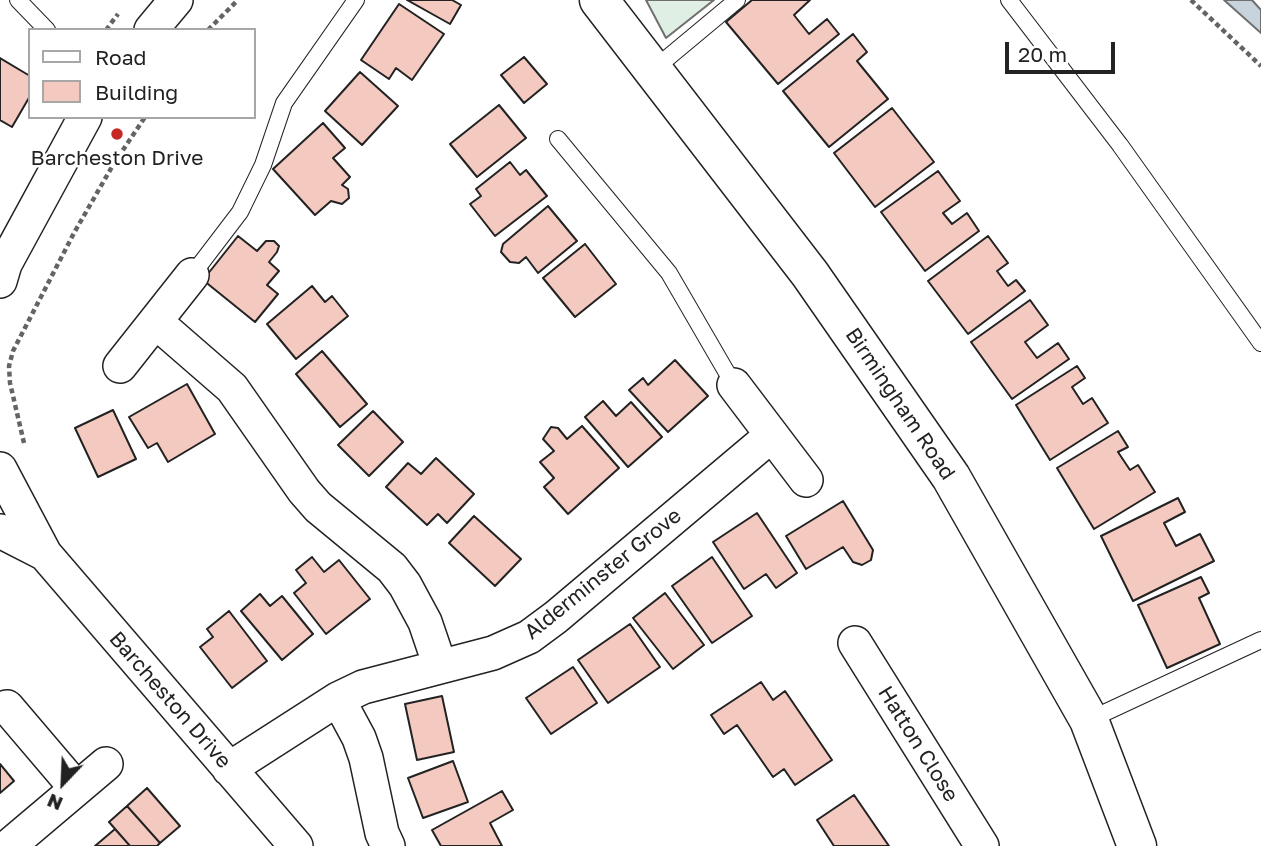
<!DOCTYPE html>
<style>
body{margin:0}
#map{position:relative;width:1261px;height:846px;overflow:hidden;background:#fff;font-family:"Golos Text",sans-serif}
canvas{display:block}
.legend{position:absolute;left:28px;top:28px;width:228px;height:91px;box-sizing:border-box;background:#fff;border:2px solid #a7a7a7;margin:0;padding:9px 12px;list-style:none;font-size:21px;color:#222}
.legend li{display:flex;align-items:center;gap:14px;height:35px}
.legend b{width:35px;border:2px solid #a7a7a7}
.north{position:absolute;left:28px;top:748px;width:70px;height:70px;-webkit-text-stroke:5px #fff;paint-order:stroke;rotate:203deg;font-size:19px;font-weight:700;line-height:28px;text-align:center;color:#222}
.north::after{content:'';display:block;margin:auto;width:24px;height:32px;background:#222;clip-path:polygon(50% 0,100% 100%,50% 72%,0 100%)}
.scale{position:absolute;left:1005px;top:42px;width:110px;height:32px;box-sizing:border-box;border:4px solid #222;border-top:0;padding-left:9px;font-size:21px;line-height:24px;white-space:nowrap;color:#222;-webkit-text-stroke:5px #fff;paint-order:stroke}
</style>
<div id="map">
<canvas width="1261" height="846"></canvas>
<ul class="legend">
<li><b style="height:9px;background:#fff"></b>Road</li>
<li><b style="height:19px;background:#f3c9c0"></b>Building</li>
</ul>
<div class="north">N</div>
<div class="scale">20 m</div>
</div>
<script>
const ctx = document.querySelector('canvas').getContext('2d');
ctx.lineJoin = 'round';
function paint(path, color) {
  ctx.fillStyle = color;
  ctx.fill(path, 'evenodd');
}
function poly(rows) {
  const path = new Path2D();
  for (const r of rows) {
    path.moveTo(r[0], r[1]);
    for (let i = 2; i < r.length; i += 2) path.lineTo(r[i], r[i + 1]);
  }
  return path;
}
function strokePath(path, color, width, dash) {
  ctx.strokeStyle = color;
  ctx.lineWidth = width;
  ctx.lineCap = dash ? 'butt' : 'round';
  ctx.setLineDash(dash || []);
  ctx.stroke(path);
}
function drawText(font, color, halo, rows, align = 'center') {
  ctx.font = font + ' "Golos Text",sans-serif';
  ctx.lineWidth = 5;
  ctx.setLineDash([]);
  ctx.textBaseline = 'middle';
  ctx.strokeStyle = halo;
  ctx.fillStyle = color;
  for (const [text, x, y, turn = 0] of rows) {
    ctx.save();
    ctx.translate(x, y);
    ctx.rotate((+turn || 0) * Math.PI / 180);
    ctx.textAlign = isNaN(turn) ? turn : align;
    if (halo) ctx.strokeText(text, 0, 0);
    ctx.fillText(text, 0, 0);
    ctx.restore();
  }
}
const green = poly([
 [646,0,714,0,666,38,646,0]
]);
paint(green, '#e0efe3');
strokePath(green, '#6f6f6f', 2);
const water = poly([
 [1224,0,1252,0,1261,10,1261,33,1224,0]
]);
paint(water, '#c7d3dd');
strokePath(water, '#6f6f6f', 2);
const building = poly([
 [407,0,452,0,461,5,450,24,407,0],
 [752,0,810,0,794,15,809,34,827,19,839,34,778,84,726,22,752,0],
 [399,4,444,34,412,80,396,68,389,79,361,60,399,4],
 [853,34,867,52,857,61,888,99,829,147,783,91,853,34],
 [524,57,547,84,524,103,501,75,524,57],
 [0,58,30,76,30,96,12,127,0,120,0,58],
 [360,72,398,106,362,145,325,111,360,72],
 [499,105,526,138,477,177,450,144,499,105],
 [892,108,934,162,875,207,834,153,892,108],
 [323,123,345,148,333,158,350,177,342,185,348,189,349,198,342,204,331,201,315,215,273,169,323,123],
 [510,162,520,175,526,170,547,196,495,236,470,204,481,196,476,189,510,162],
 [938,171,960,201,943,213,952,224,967,213,979,231,925,271,881,212,938,171],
 [548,206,577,241,538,273,526,257,519,263,510,262,501,252,503,244,548,206],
 [238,236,257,251,266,241,274,241,279,246,277,252,269,262,279,271,267,285,278,294,255,322,203,280,238,236],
 [988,236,1008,263,997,271,1008,286,1016,280,1025,291,968,334,928,281,988,236],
 [585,244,616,284,575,317,543,278,585,244],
 [312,286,325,302,332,296,348,316,296,359,267,324,312,286],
 [1030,300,1048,325,1025,342,1037,358,1058,343,1069,359,1012,399,971,342,1030,300],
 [322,351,367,404,340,427,296,374,322,351],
 [675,360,708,396,668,432,629,390,643,378,648,385,675,360],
 [1077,366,1085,378,1072,387,1083,404,1092,398,1108,423,1050,460,1016,405,1077,366],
 [187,384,215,434,168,462,157,443,148,448,129,417,187,384],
 [603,401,616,416,631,402,662,437,628,467,585,417,603,401],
 [113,410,136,459,98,477,75,428,113,410],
 [373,411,403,442,369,476,338,445,373,411],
 [582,426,619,468,568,514,544,487,554,478,540,462,554,451,543,439,551,427,558,428,567,439,582,426],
 [1118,431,1128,447,1118,452,1130,470,1138,465,1155,492,1094,529,1057,468,1118,431],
 [436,458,474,494,447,523,438,514,427,525,386,487,408,463,421,474,436,458],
 [1178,498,1185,512,1164,523,1176,546,1200,534,1214,561,1133,601,1101,536,1178,498],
 [843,501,873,550,871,560,862,565,853,562,843,547,806,569,786,536,843,501],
 [757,513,797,573,776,588,766,574,744,589,713,542,757,513],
 [474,516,521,559,495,586,449,543,474,516],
 [312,557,324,572,339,560,370,599,326,634,294,593,306,583,296,570,312,557],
 [712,557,752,616,712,643,672,586,712,557],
 [1201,577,1209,593,1199,598,1220,644,1167,668,1138,605,1201,577],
 [665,593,704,645,673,669,633,618,665,593],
 [260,594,270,606,282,596,313,634,282,660,241,611,260,594],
 [229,611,267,661,232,688,200,647,213,637,207,629,229,611],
 [630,624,660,667,608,703,578,660,630,624],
 [573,667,597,703,551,734,526,698,573,667],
 [761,682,773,700,785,691,832,760,795,785,784,769,773,777,737,725,724,734,711,715,761,682],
 [442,696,454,752,417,760,405,704,442,696],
 [453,761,468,802,423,818,408,778,453,761],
 [0,764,14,781,0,793,0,764],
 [147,788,180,826,160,843,127,806,147,788],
 [502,791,513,810,490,823,502,846,441,846,432,830,502,791],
 [854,795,889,846,834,846,817,820,854,795],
 [127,806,160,843,157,846,130,846,109,822,127,806],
 [115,829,130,846,95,846,115,829]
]);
paint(building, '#f3c9c0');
strokePath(building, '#222', 2);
const lane = poly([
 [18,0,47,30],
 [1009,0,1120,145,1261,343],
 [653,70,737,0],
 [558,139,669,273,734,385],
 [192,275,240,212,263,165,284,103,356,0],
 [1089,720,1261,640]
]);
const street = poly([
 [151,30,176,0],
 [0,281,5,264,85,117],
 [156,322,232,388,304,491,318,507,392,568,405,585,425,622,440,666],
 [120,366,192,275],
 [734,385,806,480],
 [0,469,45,554,296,846],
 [0,531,45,554],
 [855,643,982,846],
 [338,699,359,738,366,758,382,833,388,846],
 [7,707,76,788],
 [229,769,338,699,363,687,493,653,529,637,556,617,772,435],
 [9,846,106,764]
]);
const highway = poly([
 [599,0,810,274,951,477,1089,720,1137,846]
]);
strokePath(lane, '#222', 18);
strokePath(street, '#222', 36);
strokePath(highway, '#222', 41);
strokePath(poly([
 [1191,0,1261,66],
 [106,30,118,14],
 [208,30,238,0],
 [24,443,10,383,9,366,13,351,74,233,113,165,145,117]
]), '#646464', 4.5, [5, 3.5]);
strokePath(lane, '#fff', 16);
strokePath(street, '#fff', 33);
strokePath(highway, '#fff', 38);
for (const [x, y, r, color] of [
 [117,134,7,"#c62828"]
]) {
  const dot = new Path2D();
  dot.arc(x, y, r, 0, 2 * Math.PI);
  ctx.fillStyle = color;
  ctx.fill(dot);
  strokePath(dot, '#fff', 2.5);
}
drawText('21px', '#222', '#fff', [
 ["Barcheston Drive",117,158]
]);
drawText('21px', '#222', '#fff', [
 ["Birmingham Road",900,404,56],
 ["Alderminster Grove",603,574,-39],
 ["Barcheston Drive",170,700,49],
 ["Hatton Close",918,744,58]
]);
</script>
